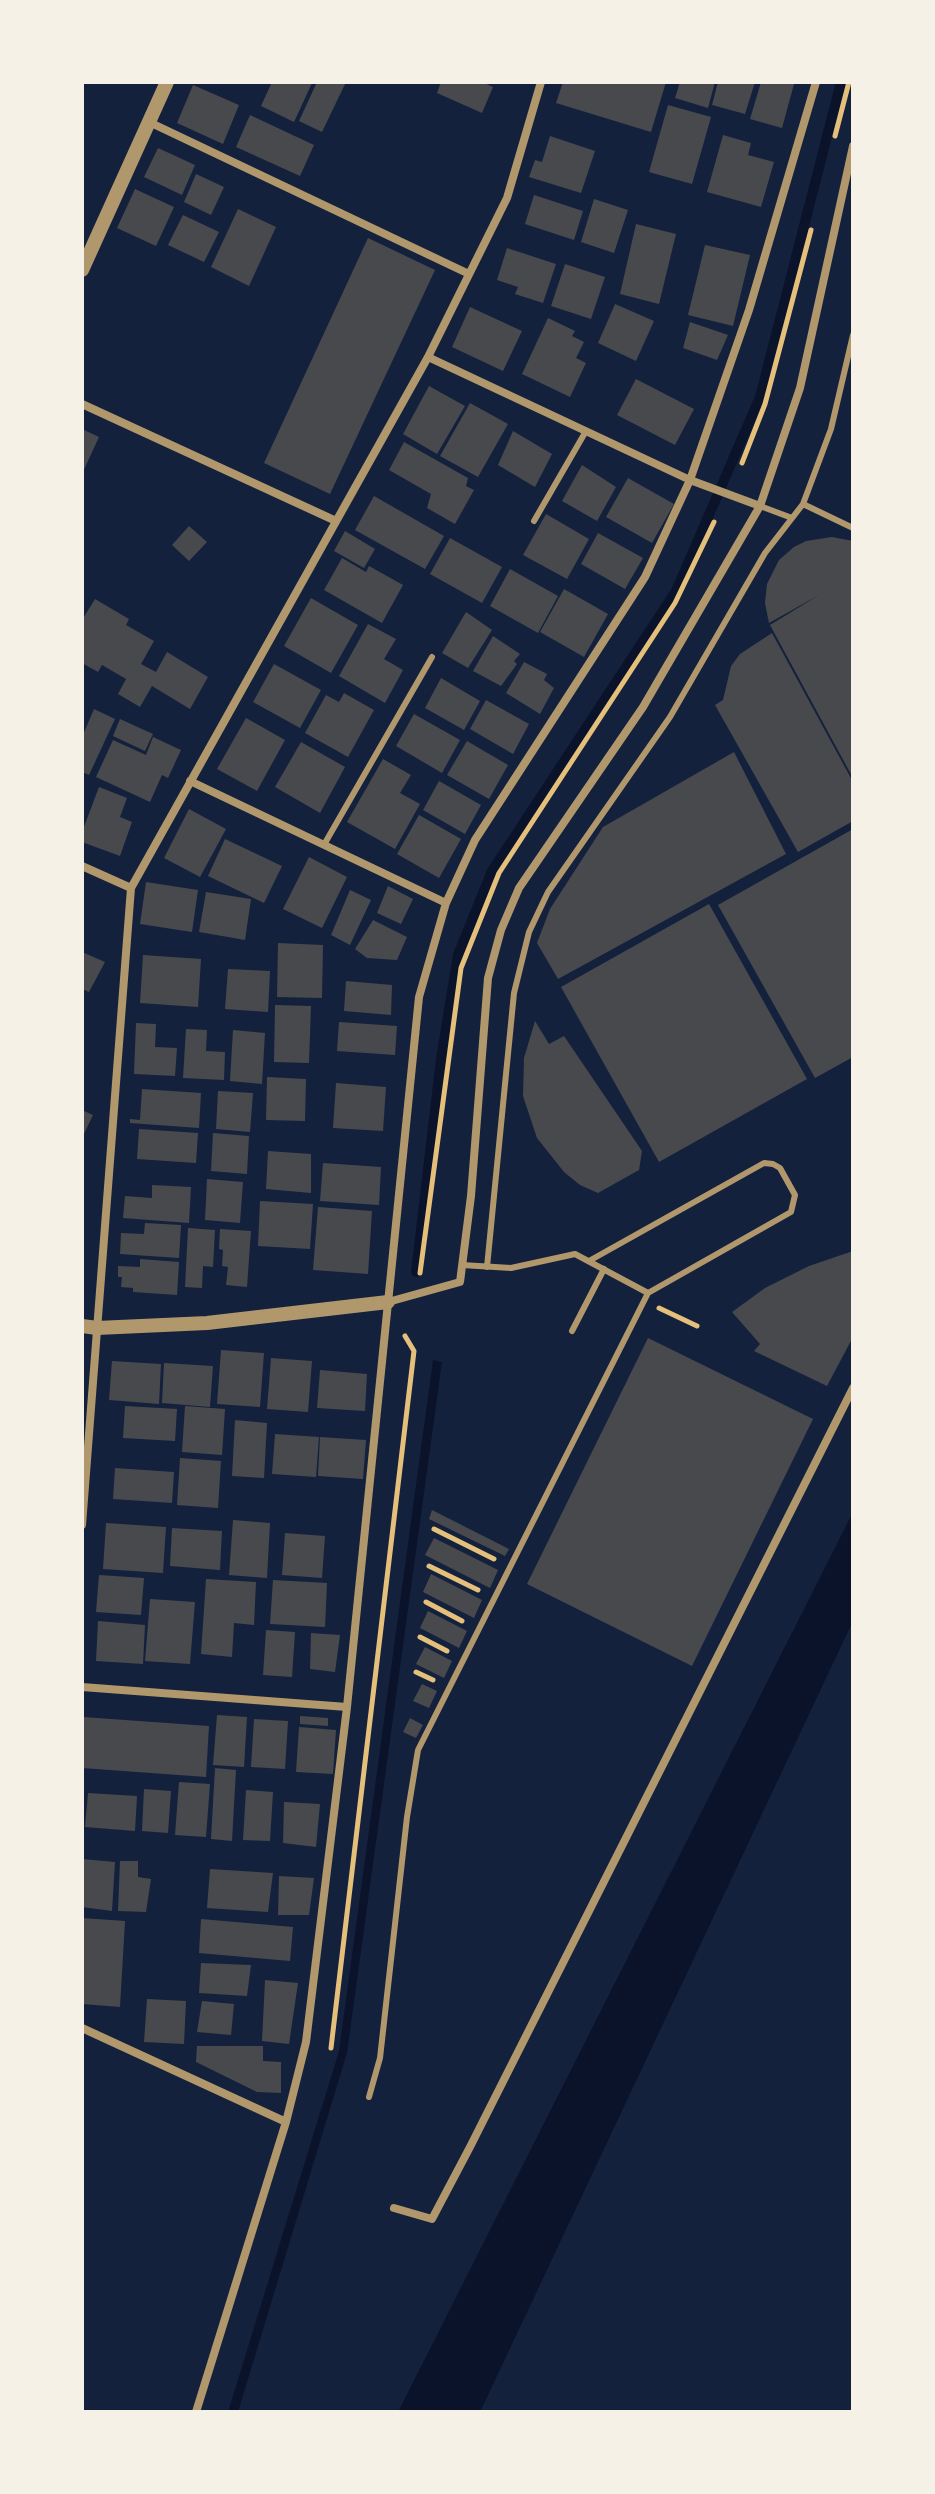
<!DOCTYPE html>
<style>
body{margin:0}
#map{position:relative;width:935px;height:2494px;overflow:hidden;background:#14213d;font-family:"PT Sans",sans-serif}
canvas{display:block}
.frame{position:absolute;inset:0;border:84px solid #f6f1e7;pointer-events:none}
</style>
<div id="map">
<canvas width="935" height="2494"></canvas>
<div class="frame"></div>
</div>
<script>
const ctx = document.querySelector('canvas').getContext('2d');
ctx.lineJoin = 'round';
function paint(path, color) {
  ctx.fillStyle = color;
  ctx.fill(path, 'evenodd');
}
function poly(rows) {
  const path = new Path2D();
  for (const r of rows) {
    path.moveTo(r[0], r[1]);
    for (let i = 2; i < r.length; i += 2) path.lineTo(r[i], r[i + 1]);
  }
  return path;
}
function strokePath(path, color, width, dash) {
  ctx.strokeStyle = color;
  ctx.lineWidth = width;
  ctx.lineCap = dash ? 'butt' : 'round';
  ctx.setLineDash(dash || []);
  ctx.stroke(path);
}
paint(poly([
 [433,1360,442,1362,347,2053,238,2412,228,2412,339,2051],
 [853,1512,853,1621,480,2412,398,2412]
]), '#0b132b');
strokePath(poly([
 [416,1272,441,1059,458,955,492,871,676,591,760,397,841,82]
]), '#0b132b', 10);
paint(poly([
 [272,82,312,83,294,122,261,106],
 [317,82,346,82,322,132,299,121],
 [441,82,482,82,493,87,482,113,437,93],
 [563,82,666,82,651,132,556,103],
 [680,82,715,82,708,108,675,98],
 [718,82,755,82,745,114,712,105],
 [761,82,794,84,782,128,750,119],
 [193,85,239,105,223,144,177,123],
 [668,105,711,117,692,184,649,172],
 [250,115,314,145,300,176,236,147],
 [723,135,751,143,748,155,774,162,761,207,707,192],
 [550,136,595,151,581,193,529,177,535,160,542,162],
 [158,148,195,165,182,195,144,177],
 [196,174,224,187,211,215,184,202],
 [135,189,174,207,156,246,117,228],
 [534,195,583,211,574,240,525,224],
 [594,199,628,210,614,253,581,242],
 [238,209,276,227,249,286,211,267],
 [183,215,219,232,204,262,168,245],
 [636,224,676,234,659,304,620,294],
 [368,238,435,270,330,494,264,463],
 [705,245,750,255,733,326,688,315],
 [507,248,556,264,543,303,515,294,518,287,497,280],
 [565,264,605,277,591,319,551,306],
 [615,304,654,321,636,361,598,343],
 [470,307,522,331,503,371,452,347],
 [548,318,575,331,572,336,584,342,576,358,586,363,570,397,522,374],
 [690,322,728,335,717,360,683,348],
 [636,379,694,409,675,445,617,415],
 [429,386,465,406,437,454,403,434],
 [470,403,508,424,478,477,440,456],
 [82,429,99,437,82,474],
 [513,431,552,454,535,487,498,465],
 [404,442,468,478,466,486,474,490,455,524,427,508,431,494,389,470],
 [582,465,616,487,597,521,562,501],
 [628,478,674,504,652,543,606,517],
 [374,496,444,536,425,569,355,530],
 [546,514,589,539,567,579,523,555],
 [189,526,207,542,189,561,172,545],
 [345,531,375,549,364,568,334,551],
 [598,533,643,558,625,589,581,564],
 [832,537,853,541,853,778,770,625,819,595,769,623,765,603,767,584,779,560,794,547,806,541],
 [450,538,502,567,482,603,430,574],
 [342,558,366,572,369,566,403,585,382,623,324,590],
 [510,569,558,596,538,633,490,606],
 [564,589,608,614,584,657,540,632],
 [311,598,358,625,331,673,284,646],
 [95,599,129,619,126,625,154,641,141,664,156,672,167,652,208,677,190,709,152,686,140,707,118,694,126,679,102,665,98,672,82,663,82,620],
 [466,612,492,630,468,668,442,653],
 [368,624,396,639,384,659,403,670,385,703,339,676],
 [772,633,853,782,853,821,798,852,715,705,723,700,731,666,740,654],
 [493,636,520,654,514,661,517,664,501,686,473,671],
 [524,662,547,674,544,680,554,688,540,714,506,693],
 [274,664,321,690,300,728,253,702],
 [441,678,480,701,464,730,425,708],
 [344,693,374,710,348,757,305,733,326,695,339,702],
 [486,700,529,724,513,754,470,729],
 [94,709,115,719,89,775,82,772,82,737],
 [414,714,460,740,442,773,396,746],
 [246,718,285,740,257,791,217,769],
 [120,719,153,734,145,751,113,736],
 [153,737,181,750,168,778,162,775,150,802,96,777,113,740,146,755],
 [467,741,508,765,489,799,447,775],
 [301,742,345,767,320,813,275,787],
 [734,752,786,854,558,979,537,943,550,909,603,827],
 [383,759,411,775,400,793,420,804,395,849,347,822],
 [439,781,481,805,465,834,423,810],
 [99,787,127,798,120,817,132,822,120,856,82,842,82,832],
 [189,809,226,829,200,877,164,858],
 [419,815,461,839,439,878,397,854],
 [853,829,853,1057,815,1078,718,905],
 [225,839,282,866,264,903,208,876],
 [309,857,347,877,322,928,283,909],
 [146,882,198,890,192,932,140,924],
 [388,886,413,899,401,924,377,913],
 [350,890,371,900,350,945,331,935],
 [206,892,251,899,245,940,199,932],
 [709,904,807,1079,659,1162,561,987],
 [373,920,407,937,397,960,367,958,355,949],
 [278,943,323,945,322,998,277,997],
 [82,952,105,962,89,992,82,989],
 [143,955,201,959,198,1007,140,1003],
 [228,969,270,971,268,1012,225,1009],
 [346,981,392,985,391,1015,344,1011],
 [275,1005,311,1006,309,1063,274,1062],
 [535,1021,549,1044,564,1036,642,1151,639,1170,598,1193,580,1185,564,1172,537,1138,523,1096,524,1058],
 [339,1022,397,1026,395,1055,337,1051],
 [136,1023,156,1024,155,1047,177,1048,175,1076,134,1074],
 [186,1029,207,1030,206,1051,225,1052,224,1080,183,1078],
 [233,1030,265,1033,262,1084,230,1081],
 [267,1077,306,1079,305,1121,266,1120],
 [336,1083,386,1087,383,1131,333,1128],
 [142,1089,201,1093,199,1128,130,1123,130,1119,140,1120],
 [218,1091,253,1093,250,1132,216,1129],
 [82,1110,93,1115,82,1138],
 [139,1129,198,1133,196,1163,137,1159],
 [213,1133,249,1136,247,1174,211,1171],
 [268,1151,311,1154,311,1193,266,1189],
 [323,1163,381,1167,379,1205,320,1201],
 [207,1179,243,1182,240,1223,205,1220],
 [152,1185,191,1187,189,1223,123,1218,125,1196,152,1198],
 [260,1201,313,1204,310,1249,258,1246],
 [318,1207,372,1211,368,1274,313,1270],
 [145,1223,181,1225,179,1258,120,1254,121,1233,144,1234],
 [188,1228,215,1230,213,1267,203,1266,202,1288,185,1287],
 [220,1229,251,1231,247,1287,226,1285,228,1267,222,1266,223,1250,219,1249],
 [853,1251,853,1337,827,1386,754,1351,760,1344,732,1312,765,1288,809,1266],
 [140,1259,179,1262,177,1295,133,1292,133,1288,121,1287,122,1277,118,1277,118,1266,140,1267],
 [648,1338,813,1419,692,1666,527,1584],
 [221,1350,264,1353,260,1407,217,1404],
 [271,1358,312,1361,308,1412,267,1409],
 [112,1361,161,1364,159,1404,109,1400],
 [164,1363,213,1366,210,1407,162,1403],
 [320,1370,367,1374,365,1411,317,1408],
 [125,1406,177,1409,175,1441,123,1438],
 [185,1406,225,1409,222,1455,182,1452],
 [235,1420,267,1423,264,1478,232,1476],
 [275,1434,319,1437,316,1477,272,1474],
 [320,1437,366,1440,363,1479,318,1476],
 [180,1458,221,1461,218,1508,177,1505],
 [115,1468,174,1472,172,1503,113,1499],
 [432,1510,509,1549,505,1556,429,1519],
 [233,1520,270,1523,267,1578,229,1575],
 [106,1523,166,1527,163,1573,103,1569],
 [172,1528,222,1531,220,1570,170,1566],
 [285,1533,325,1536,322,1578,282,1575],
 [434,1538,498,1570,490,1588,425,1555],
 [431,1574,482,1600,474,1618,423,1592],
 [99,1575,144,1578,141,1615,96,1612],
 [206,1579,256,1582,254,1625,234,1623,232,1657,201,1654],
 [273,1580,327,1583,325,1627,270,1624],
 [150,1599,195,1602,190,1664,145,1661],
 [428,1611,467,1631,459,1648,420,1628],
 [98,1621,145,1625,143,1664,96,1661],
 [266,1630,295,1632,292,1677,263,1675],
 [311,1633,340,1635,335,1672,310,1669],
 [425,1647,452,1661,444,1678,416,1664],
 [422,1684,437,1691,429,1708,413,1701],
 [217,1715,247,1717,244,1767,213,1765],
 [300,1716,328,1718,328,1726,300,1724],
 [83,1717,209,1726,206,1777,82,1768],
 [410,1718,423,1725,416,1738,403,1732],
 [254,1719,288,1721,285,1769,251,1767],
 [299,1727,336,1730,333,1774,296,1772],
 [215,1768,236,1770,232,1841,211,1839],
 [179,1782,210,1784,206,1837,175,1835],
 [144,1789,171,1791,168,1833,142,1831],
 [246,1790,273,1792,270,1841,243,1840],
 [88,1793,137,1796,135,1831,85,1827],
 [284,1802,320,1804,316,1847,283,1843],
 [82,1859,115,1862,112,1911,82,1907],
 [120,1861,138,1861,138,1877,151,1879,146,1912,118,1911],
 [210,1869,273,1873,268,1912,207,1908],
 [279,1876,314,1878,309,1915,278,1915],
 [82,1918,125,1921,120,2007,82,2004],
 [201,1919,293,1927,290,1961,199,1953],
 [201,1963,251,1965,247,1996,199,1993],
 [265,1980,298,1983,289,2044,262,2041],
 [147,1999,186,2001,184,2044,144,2042],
 [202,2001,234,2004,231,2035,197,2032],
 [197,2046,263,2046,263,2061,281,2062,281,2093,257,2092,196,2062]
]), '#48494c');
strokePath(poly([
 [835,136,849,82],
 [742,463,765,404,811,230],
 [420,1273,461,968,499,873,675,603,714,522],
 [659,1308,697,1326],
 [434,1529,494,1559],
 [429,1566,478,1590],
 [426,1602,462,1621],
 [420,1637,447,1651],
 [416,1672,433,1680],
 [331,2048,414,1351,405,1336]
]), '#e5c07b', 5);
strokePath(poly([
 [803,504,831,429,853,335],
 [760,506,792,518],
 [534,521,586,431],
 [325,843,432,657],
 [462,1265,511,1268,575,1254,648,1293,791,1212,795,1195,780,1168,773,1164,764,1163,589,1261],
 [487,1267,514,993,529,932,548,892,670,717,765,553,803,504,853,528],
 [572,1331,604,1269],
 [369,2097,380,2058,407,1817,418,1750,648,1293]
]), '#b1986c', 6);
strokePath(poly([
 [149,122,469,274],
 [428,357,690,480,760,506],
 [82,404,336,521],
 [190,781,446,903],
 [82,866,131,888],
 [388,1302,460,1282,471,1196,488,978,501,930,519,888,643,707,760,506,800,388,853,146],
 [82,1525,131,888,428,357,507,198,541,82],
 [82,1687,347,1707],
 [82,2028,286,2122],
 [394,2208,432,2219,470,2147,853,1388],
 [196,2412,286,2122,306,2042,347,1707,419,997,446,903,475,840,645,577,690,480,749,310,816,82]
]), '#b1986c', 8);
strokePath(poly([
 [82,270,167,82],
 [82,1326,97,1328,207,1323,388,1302]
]), '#b1986c', 14);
</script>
